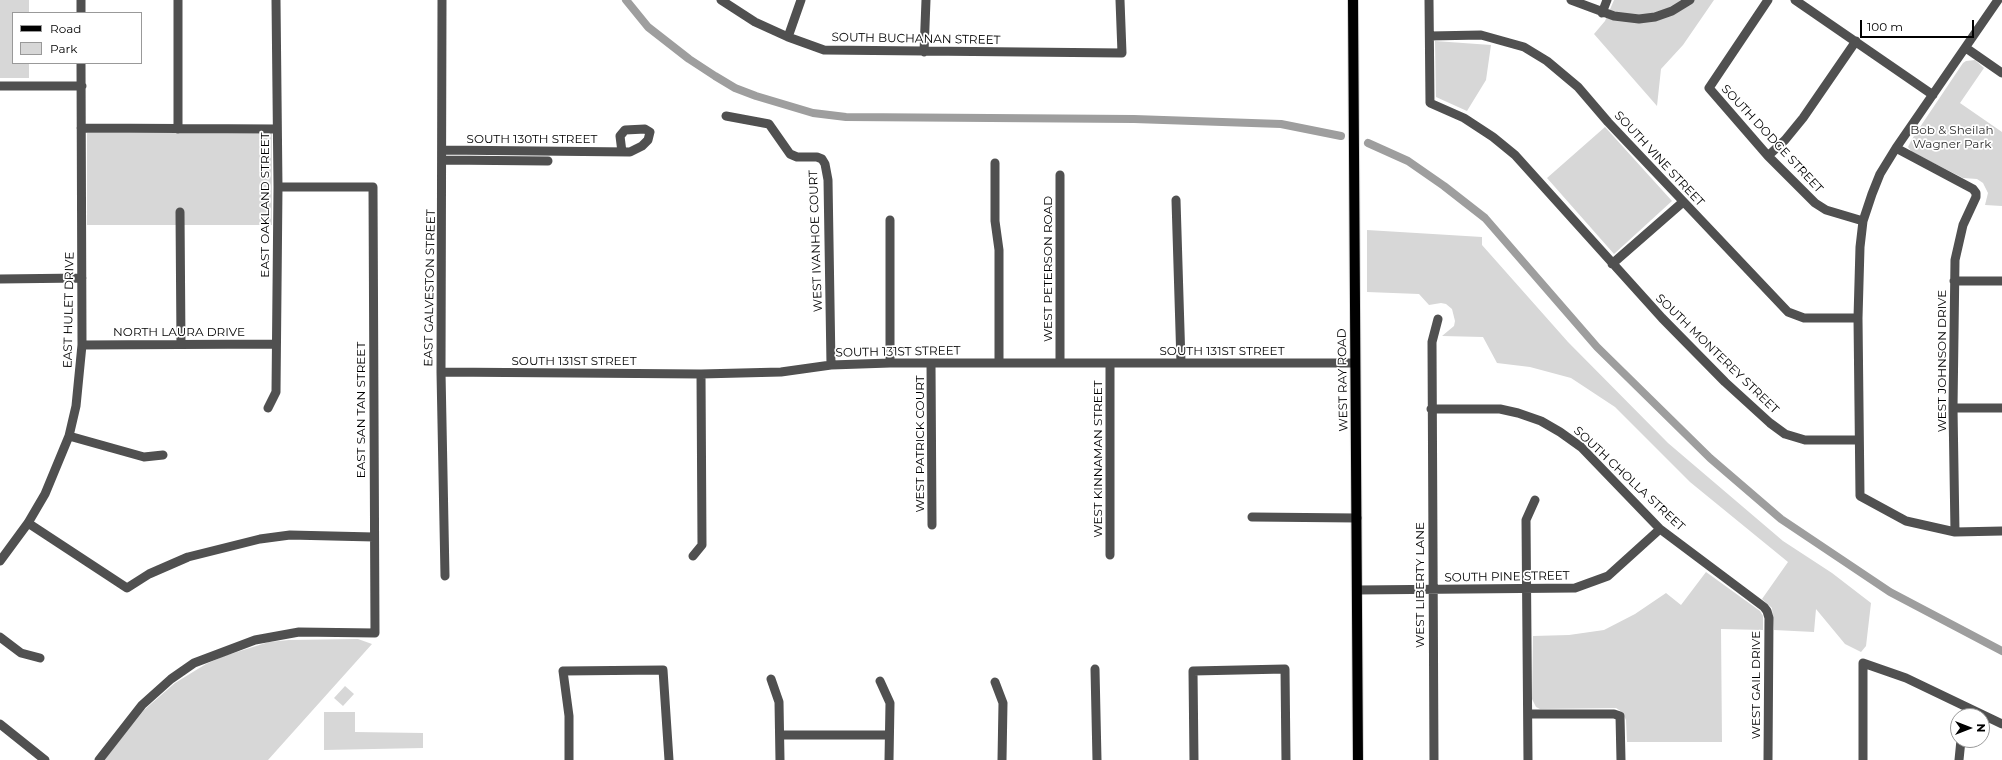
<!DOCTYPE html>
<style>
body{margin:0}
#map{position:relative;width:2002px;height:760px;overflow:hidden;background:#fff;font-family:Montserrat,sans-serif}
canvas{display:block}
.legend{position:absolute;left:12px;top:12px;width:130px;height:52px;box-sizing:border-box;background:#fff;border:1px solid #999;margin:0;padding:5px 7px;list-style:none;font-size:12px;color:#000}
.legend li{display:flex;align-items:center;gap:8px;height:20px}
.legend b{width:20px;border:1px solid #999}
.north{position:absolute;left:1950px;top:708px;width:40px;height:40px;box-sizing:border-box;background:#fff;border:1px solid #999;border-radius:50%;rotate:90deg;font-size:11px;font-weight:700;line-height:16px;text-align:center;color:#000}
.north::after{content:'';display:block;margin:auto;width:14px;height:18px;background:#000;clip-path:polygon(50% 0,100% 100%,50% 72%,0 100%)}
.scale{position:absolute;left:1860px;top:20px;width:114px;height:18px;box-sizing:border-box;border:2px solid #000;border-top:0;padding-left:5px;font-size:12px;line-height:14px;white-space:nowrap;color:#000;-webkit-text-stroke:3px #fff;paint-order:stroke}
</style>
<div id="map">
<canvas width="2002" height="760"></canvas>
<ul class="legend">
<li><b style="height:5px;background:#000"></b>Road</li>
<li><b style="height:11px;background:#d7d7d7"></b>Park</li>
</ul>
<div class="north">N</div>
<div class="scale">100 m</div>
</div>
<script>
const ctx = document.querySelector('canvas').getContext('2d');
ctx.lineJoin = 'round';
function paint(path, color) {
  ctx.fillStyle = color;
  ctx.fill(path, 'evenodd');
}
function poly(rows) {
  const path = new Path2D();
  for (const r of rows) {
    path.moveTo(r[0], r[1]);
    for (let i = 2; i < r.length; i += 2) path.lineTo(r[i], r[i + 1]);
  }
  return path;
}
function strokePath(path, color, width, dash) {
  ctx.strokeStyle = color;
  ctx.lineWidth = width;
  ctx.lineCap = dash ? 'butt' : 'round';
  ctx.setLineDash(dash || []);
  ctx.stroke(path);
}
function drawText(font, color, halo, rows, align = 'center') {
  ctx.font = font + ' Montserrat,sans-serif';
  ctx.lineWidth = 3.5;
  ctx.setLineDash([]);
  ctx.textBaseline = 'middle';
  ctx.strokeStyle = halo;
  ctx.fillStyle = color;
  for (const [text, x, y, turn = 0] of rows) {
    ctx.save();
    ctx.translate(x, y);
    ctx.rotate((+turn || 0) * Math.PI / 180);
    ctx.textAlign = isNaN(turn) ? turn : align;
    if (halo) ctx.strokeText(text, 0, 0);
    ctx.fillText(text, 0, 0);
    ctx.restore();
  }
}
paint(poly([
 [0,0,29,0,29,13,13,13,13,63,29,63,29,78,0,78],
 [1614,0,1714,0,1683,45,1661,69,1657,106,1594,34,1605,21],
 [1435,41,1491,45,1486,80,1467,111,1436,97],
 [1975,60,1984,68,1960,103,2002,132,2002,206,1985,205,1988,193,1983,183,1977,179,1963,178,1912,152,1908,147,1912,139,1963,63,1966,61],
 [1605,127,1672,201,1614,254,1547,178],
 [87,133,272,133,272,225,87,225],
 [1367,230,1482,237,1482,245,1568,342,1668,443,1783,541,1832,573,1871,603,1866,646,1861,652,1845,644,1816,609,1814,632,1774,630,1772,608,1762,599,1788,562,1690,482,1615,407,1571,378,1530,367,1497,363,1483,337,1442,336,1454,326,1455,321,1452,309,1446,304,1441,303,1429,305,1419,294,1367,292],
 [1706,572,1760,611,1763,616,1763,630,1721,629,1722,742,1627,742,1626,720,1622,712,1616,708,1540,709,1536,707,1532,699,1533,636,1569,635,1604,630,1635,614,1666,593,1681,605],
 [358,639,372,644,268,760,104,760,144,710,175,683,206,664,224,656,269,642,289,640],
 [345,686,354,694,343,706,334,698],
 [324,712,355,712,355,732,423,733,423,748,324,750]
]), '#d7d7d7');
strokePath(poly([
 [626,0,648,27,689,59,715,76,735,88,756,96,813,113,846,117,1134,119,1281,124,1341,136],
 [1368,143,1408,161,1444,186,1485,218,1597,347,1710,458,1781,519,1890,592,2002,651]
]), '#9e9e9e', 8);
const major = poly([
 [1353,0,1358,760]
]);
strokePath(major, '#dbdbdb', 12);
strokePath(poly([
 [81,0,81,13],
 [442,0,441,372,445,576],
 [721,0,755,22,788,37,824,50,1122,53,1120,0],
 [1429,0,1430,103,1464,118,1493,137,1515,155,1662,318,1725,382,1770,423,1785,434,1805,440,1859,440],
 [1571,0,1614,16,1639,19,1655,17,1672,11,1690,0],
 [1768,0,1709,88,1768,156,1815,203,1826,210,1863,221],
 [1795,0,1933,95],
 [1998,0,1896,148,1880,174,1872,194,1863,221,1860,247,1858,318,1860,496,1906,521,1955,532,2002,531],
 [1602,13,1607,0],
 [1430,36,1481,35,1524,47,1547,61,1578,87,1608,122,1788,312,1804,318,1858,318],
 [788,37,801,0],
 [1966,48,2002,73],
 [924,52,926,0],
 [0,86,82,86],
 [726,116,769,124,790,154,797,157,817,157,822,159,825,164,828,180,831,365],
 [81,128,277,129],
 [178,129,178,0],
 [1896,148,1973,189,1976,193,1976,197,1963,225,1955,260,1953,408,1955,532],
 [443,150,630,152,642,146,648,140,650,132,645,129,625,130,620,136,622,152],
 [1768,156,1785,140,1803,118,1856,41],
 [443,160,548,161],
 [995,163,995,221,999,250,999,363],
 [1060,175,1060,363],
 [1176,200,1181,363],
 [180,212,181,344],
 [1612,264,1683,202],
 [0,279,82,278],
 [1954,281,2002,281],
 [82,345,276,344],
 [890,363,890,220],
 [931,363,932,525],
 [441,372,701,374,781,372,831,365,890,363,1355,363],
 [268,408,276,392,278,187,276,0],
 [1953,408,2002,408],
 [1431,409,1500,409,1518,413,1541,421,1560,432,1581,447,1660,529,1764,607,1767,611,1769,618,1768,760],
 [69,436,144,457,163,455],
 [1252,517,1357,518],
 [28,523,127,588,149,574,188,557,260,539,290,535,374,537],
 [1110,555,1110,363],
 [693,556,702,545,701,374],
 [0,561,28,523,45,494,69,436,76,406,82,345,81,63],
 [1357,590,1575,588,1608,576,1660,529],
 [0,637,21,653,40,658],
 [1095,669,1097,760],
 [771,679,779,702,780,760],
 [880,681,890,703,889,760],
 [995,682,1003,703,1002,760],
 [1528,714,1614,714,1620,716,1621,760],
 [0,724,45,760],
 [780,735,889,735],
 [99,760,142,705,171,679,194,663,255,640,299,632,375,633,373,187,278,187],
 [569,760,569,716,563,671,663,670,669,760],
 [1194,760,1193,671,1285,669,1286,760],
 [1434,760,1432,342,1438,319],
 [1528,760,1526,520,1535,500],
 [1863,760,1863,663,1906,678,2002,724],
 [1959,760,1961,740]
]), '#505050', 9);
strokePath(major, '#000', 10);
drawText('12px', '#000', '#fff', [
 ["SOUTH BUCHANAN STREET",916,39,1],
 ["SOUTH 130TH STREET",532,139],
 ["SOUTH DODGE STREET",1772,139,47],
 ["SOUTH VINE STREET",1659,159,47],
 ["EAST OAKLAND STREET",265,205,-90],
 ["WEST IVANHOE COURT",816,241,-92],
 ["WEST PETERSON ROAD",1048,269,-90],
 ["EAST GALVESTON STREET",430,288,-89],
 ["EAST HULET DRIVE",69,310,-89],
 ["NORTH LAURA DRIVE",179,332],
 ["SOUTH 131ST STREET",1222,351],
 ["SOUTH 131ST STREET",898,352,-1],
 ["SOUTH MONTEREY STREET",1717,354,44],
 ["SOUTH 131ST STREET",574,361],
 ["WEST JOHNSON DRIVE",1942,361,-90],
 ["WEST RAY ROAD",1343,380,-91],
 ["EAST SAN TAN STREET",361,410,-90],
 ["WEST PATRICK COURT",920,444,-90],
 ["WEST KINNAMAN STREET",1098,459,-90],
 ["SOUTH CHOLLA STREET",1629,479,43],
 ["SOUTH PINE STREET",1507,577,-1],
 ["WEST LIBERTY LANE",1420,585,-90],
 ["WEST GAIL DRIVE",1756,685,-90]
]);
drawText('12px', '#2e2e2e', '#fff', [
 ["Bob & Sheilah",1952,130],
 ["Wagner Park",1952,144]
]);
</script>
